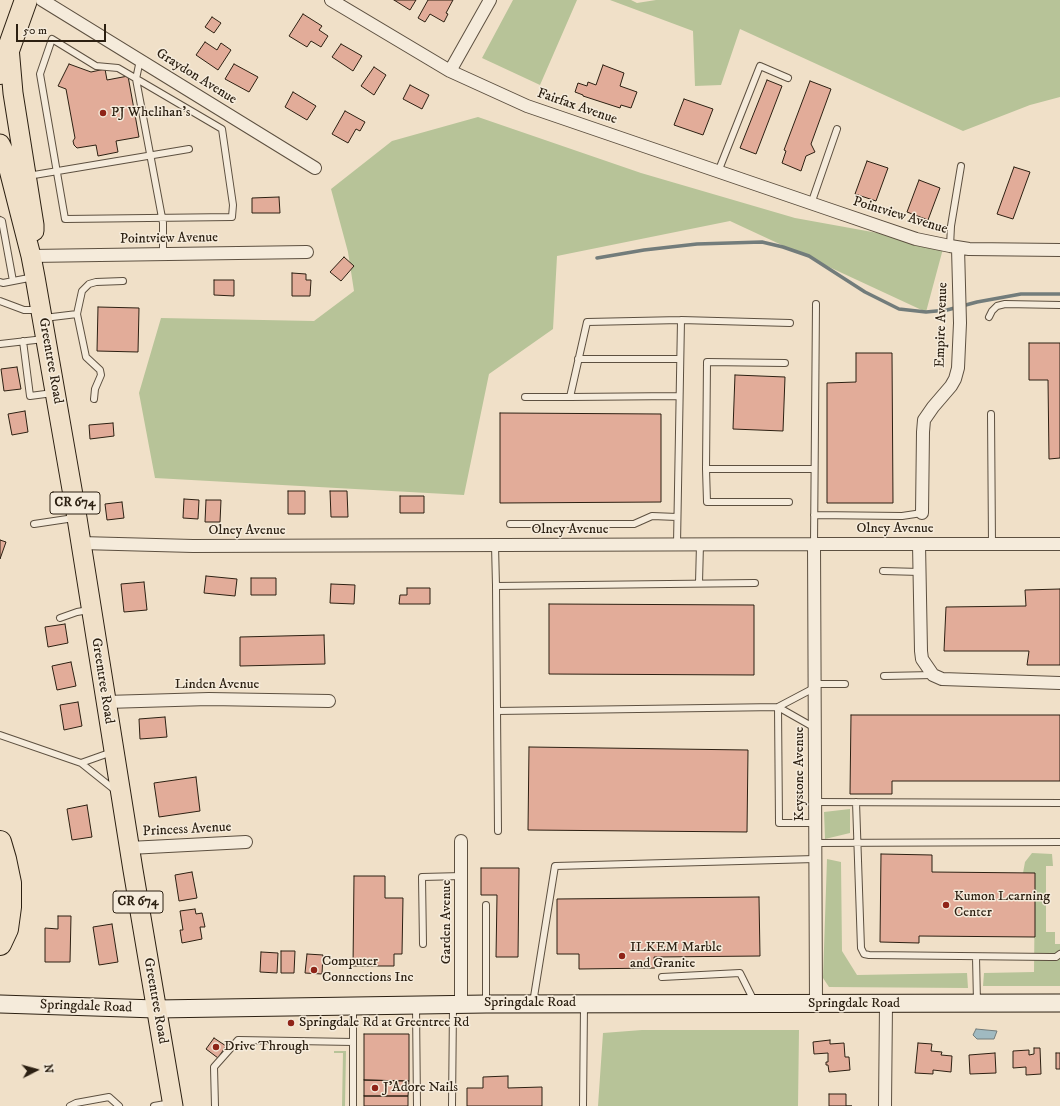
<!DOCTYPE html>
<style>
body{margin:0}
#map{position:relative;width:1060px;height:1106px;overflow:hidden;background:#f0e0c8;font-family:"IM FELL DW Pica",serif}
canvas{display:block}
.north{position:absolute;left:16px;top:1050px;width:40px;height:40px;-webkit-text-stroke:3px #f5ebdb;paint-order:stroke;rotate:84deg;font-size:11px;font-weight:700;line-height:16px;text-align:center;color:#2c2012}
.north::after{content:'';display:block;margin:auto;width:14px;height:18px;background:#2c2012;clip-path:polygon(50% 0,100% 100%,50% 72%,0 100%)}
.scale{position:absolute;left:16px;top:24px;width:90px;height:18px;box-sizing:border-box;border:2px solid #2c2012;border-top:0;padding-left:5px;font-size:12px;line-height:14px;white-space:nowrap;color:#2c2012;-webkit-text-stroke:3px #f5ebdb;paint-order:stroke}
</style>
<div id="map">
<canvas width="1060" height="1106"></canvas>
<div class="north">N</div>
<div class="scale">50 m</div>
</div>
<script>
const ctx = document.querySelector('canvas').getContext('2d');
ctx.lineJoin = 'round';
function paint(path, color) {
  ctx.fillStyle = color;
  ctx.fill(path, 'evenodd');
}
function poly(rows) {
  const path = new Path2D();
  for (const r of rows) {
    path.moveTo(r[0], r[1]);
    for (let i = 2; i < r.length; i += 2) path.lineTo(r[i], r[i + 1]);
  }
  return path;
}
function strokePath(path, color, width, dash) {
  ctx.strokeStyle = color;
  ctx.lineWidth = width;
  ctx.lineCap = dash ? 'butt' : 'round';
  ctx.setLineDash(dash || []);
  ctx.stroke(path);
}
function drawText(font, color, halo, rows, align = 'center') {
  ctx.font = font + ' "IM FELL DW Pica",serif';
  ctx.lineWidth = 3;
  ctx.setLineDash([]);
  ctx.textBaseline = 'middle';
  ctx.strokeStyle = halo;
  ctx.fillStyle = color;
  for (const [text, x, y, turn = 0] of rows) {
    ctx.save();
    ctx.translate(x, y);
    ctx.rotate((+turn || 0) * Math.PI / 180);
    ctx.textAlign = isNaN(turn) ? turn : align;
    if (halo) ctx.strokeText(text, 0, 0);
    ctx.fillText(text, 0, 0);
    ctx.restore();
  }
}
paint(poly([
 [513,0,577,0,540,85,482,58],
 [610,0,631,0,637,3,656,0,1060,0,1060,97,1030,105,963,131,740,29,721,85,695,86,693,31],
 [478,117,641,173,795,218,944,245,926,312,730,221,557,256,553,329,489,374,464,495,155,478,139,393,161,318,314,321,354,291,348,252,331,189,392,141],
 [850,809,850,833,825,839,824,812],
 [1032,853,1052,854,1053,866,1046,866,1046,932,1055,932,1055,944,1060,944,1060,986,983,986,984,973,1034,972,1035,873,1023,873,1025,862],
 [827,859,841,862,842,951,857,975,967,973,968,988,829,987,823,978],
 [642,1030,799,1030,798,1106,598,1106,603,1033],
 [334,1051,346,1051,345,1106,342,1106,343,1053,334,1053]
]), '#b7c398');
const water = poly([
 [976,1029,997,1031,994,1039,977,1039,973,1035,976,1029]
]);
paint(water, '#a0bac1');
strokePath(water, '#727c7b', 1);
strokePath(poly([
 [597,258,644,250,697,244,762,242,783,247,809,256,865,292,899,309,926,312,947,310,977,302,1021,294,1060,294]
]), '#727c7b', 3.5);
const building = poly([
 [394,0,416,0,410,10,394,0],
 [428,0,453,0,446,13,448,14,444,22,430,14,425,22,418,18,428,0],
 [303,14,322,26,319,30,328,36,321,47,311,41,307,47,289,36,303,14],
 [212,17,221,23,214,33,205,27,212,17],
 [205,42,217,50,221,43,231,50,218,70,196,55,205,42],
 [341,44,362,56,353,71,332,57,341,44],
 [69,64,91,72,105,69,107,80,128,76,139,137,116,141,118,152,98,156,96,145,77,148,74,145,73,141,75,138,66,89,58,86,69,64],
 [234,64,258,77,249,92,225,79,234,64],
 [603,65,624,73,620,86,637,92,631,108,621,105,620,108,583,96,583,95,575,92,578,83,587,86,588,82,596,85,603,65],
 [374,67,386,75,374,95,361,86,374,67],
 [767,80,782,86,756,154,740,148,767,80],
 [810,81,831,89,811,144,815,152,806,156,801,171,782,163,786,151,784,150,810,81],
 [410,85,429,95,422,109,403,99,410,85],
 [293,92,316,106,307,120,285,107,293,92],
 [684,99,713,109,703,135,674,125,684,99],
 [345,111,365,122,360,131,356,129,348,143,332,134,345,111],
 [867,161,888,168,876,201,855,194,867,161],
 [1014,167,1030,172,1013,219,997,214,1014,167],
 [919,180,940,188,928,220,907,212,919,180],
 [279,197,280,213,252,213,252,198,279,197],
 [344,257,354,266,341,281,330,272,344,257],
 [292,273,306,274,306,280,311,280,310,296,292,296,292,273],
 [214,280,234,280,234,296,214,295,214,280],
 [98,307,139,308,138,352,97,351,98,307],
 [1029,343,1060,343,1060,458,1049,459,1048,380,1029,380,1029,343],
 [856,353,892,353,893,503,827,503,827,383,856,382,856,353],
 [17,367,21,389,4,391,1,369,17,367],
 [735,375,785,377,783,431,733,429,735,375],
 [25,411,28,432,12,435,8,414,25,411],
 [500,413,661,414,661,502,500,503,500,413],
 [113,423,114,436,90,439,89,425,113,423],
 [288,491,305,491,305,514,288,514,288,491],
 [330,491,347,491,348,517,331,517,330,491],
 [400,496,424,496,424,513,400,513,400,496],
 [184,499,199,500,198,519,183,518,184,499],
 [206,500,221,500,220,522,205,522,206,500],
 [122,502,124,518,107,520,105,504,122,502],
 [0,540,6,542,0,559,0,540],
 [206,576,237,579,235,596,204,593,206,576],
 [251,578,276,578,276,595,251,595,251,578],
 [144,582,147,610,124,612,121,584,144,582],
 [331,584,355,585,354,604,330,603,331,584],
 [407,588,430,588,430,604,399,604,400,595,407,595,407,588],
 [1060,589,1060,665,1027,665,1029,651,944,651,946,607,1026,606,1025,590,1060,589],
 [549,604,754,605,754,675,549,674,549,604],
 [65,624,68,643,48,647,45,627,65,624],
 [324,635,325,664,240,666,240,637,324,635],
 [71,662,76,686,57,690,52,666,71,662],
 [78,702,82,726,64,730,60,705,78,702],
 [851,715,1060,715,1060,781,892,781,892,794,850,794,851,715],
 [165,717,167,737,140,739,139,719,165,717],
 [529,747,748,750,747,832,528,830,529,747],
 [196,777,200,811,159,817,154,783,196,777],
 [87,805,92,837,72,840,67,809,87,805],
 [881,854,932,855,932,872,1035,873,1035,937,919,936,919,943,880,942,881,854],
 [481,868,519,868,518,957,496,957,497,895,481,895,481,868],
 [192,872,197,898,179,901,175,875,192,872],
 [354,876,385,876,385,898,403,898,402,954,394,954,394,966,353,966,354,876],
 [759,897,760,956,654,957,655,968,579,969,579,954,557,954,557,899,759,897],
 [195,909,196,914,202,913,205,927,200,927,202,939,182,943,180,930,183,930,180,911,195,909],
 [58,916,71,916,70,962,45,962,45,928,58,929,58,916],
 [112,924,118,962,99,965,93,927,112,924],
 [281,951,295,951,294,973,281,973,281,951],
 [261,952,278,953,277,973,260,972,261,952],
 [307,954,323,955,322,974,305,973,307,954],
 [364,1034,409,1034,409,1081,364,1080,364,1034],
 [214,1038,226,1046,218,1058,206,1049,214,1038],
 [830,1040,830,1044,844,1043,845,1057,849,1057,850,1070,829,1072,828,1065,826,1065,826,1062,828,1062,828,1053,814,1054,813,1042,830,1040],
 [918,1043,932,1044,931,1051,942,1052,941,1055,952,1056,951,1072,933,1070,933,1074,915,1073,918,1043],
 [1034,1048,1040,1048,1041,1074,1026,1075,1026,1067,1013,1068,1013,1051,1029,1050,1029,1055,1034,1054,1034,1048],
 [995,1053,996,1073,970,1074,969,1055,995,1053],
 [1056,1053,1060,1053,1060,1069,1056,1069,1056,1053],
 [508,1076,508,1088,542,1087,542,1106,467,1106,467,1088,483,1088,483,1077,508,1076],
 [364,1080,409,1081,408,1096,364,1096,364,1080],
 [829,1094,846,1094,846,1106,852,1106,829,1106,829,1094],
 [364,1096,408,1096,408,1106,364,1106,364,1096]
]);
paint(building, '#e2ac99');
strokePath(building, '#2c2012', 1);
const lane = poly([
 [52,39,96,66,118,68,222,129,233,205,232,217,65,219,40,74,52,39],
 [140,60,136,79,163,223,163,255],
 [718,172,760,66,788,78],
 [28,176,189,149],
 [811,204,837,129],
 [0,220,2,221,13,281],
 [950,246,951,226,961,166],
 [0,282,3,283,34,277],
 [0,301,24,310,39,310],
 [77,314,86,357,100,370,101,375,95,389,94,399],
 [989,317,992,311,997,306,1005,304,1060,305],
 [44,318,77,314,82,291,89,284,96,282,123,281],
 [681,320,790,323],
 [23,341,30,396,53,393],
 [0,344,44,339],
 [578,359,680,359],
 [785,363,707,362,706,469,814,469],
 [525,397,570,397,587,322,681,320,677,544],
 [570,397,679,396],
 [991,414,992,544],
 [706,469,707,502,789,502],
 [814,515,902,516,922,513],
 [34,524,74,518],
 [510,524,634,524,652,516,677,517],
 [814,544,816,304],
 [495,545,496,586],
 [883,571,920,572],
 [699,583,700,544],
 [60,618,77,612,89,610],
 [884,676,933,675],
 [814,684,845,684],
 [778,707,815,728],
 [778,707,814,688],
 [497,711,778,707,779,823,815,823],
 [0,735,81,763,116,791],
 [81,763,112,752],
 [815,802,1060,803],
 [856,802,861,948,864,954,869,955,1051,957,1056,957,1060,954],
 [498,831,496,586,755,583],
 [815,843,1060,842],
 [423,944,422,877,462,876],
 [976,957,977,1002],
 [662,977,740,973,755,1003],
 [486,1002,486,905],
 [533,1003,555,866,815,859],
 [416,1006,417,1106],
 [70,1106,76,1103,109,1097,119,1106],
 [154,1106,171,1103],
 [215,1106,214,1067,238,1040,353,1042],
 [353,1106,353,1007],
 [452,1106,453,1006],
 [583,1106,584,1006]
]);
const street = poly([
 [42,0,315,168],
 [331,0,450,71,527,106,828,209,916,239,950,246,969,249,1060,250],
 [450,71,490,0],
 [31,256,307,252],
 [922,513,923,432,924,420,933,407,951,386,955,379,958,368,960,323,958,248],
 [81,543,193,546,814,544,1060,544],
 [814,544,816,1004],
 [919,544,921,651,922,659,933,675,942,679,1060,683],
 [106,702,209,699,329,701],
 [129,848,246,842],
 [461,1004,461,841],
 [885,1106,886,1004]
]);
const secondary = poly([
 [0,1004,156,1009,486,1004,1060,1003]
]);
const primary = poly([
 [9,47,13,93,34,225,34,231],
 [0,144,5,154,31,256,35,277,77,518,133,870,173,1106]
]);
const highway = poly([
 [0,73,26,0],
 [0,842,5,859,10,883,10,907,7,929,0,944]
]);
strokePath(lane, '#5d5040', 8);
strokePath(street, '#5d5040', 14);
strokePath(secondary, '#2c2012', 19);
strokePath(primary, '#2c2012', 21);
strokePath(highway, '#2c2012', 24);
strokePath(lane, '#f5ebdb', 6);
strokePath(street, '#f5ebdb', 12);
strokePath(secondary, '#f5ebdb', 17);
strokePath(primary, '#f0e0c8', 19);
strokePath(highway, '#f0e0c8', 22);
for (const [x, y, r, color] of [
 [103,113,4,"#8f2418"],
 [946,905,4,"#8f2418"],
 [622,956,4,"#8f2418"],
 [314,970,4,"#8f2418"],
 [291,1023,4,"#8f2418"],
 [216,1047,4,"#8f2418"],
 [375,1088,4,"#8f2418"]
]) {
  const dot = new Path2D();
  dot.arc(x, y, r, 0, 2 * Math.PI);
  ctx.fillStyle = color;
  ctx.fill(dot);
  strokePath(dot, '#f5ebdb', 1.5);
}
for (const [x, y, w] of [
 [75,503,50],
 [138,902,50]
]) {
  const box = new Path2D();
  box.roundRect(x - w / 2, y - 11, w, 22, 3);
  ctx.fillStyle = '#f5ebdb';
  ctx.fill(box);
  strokePath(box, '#2c2012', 1);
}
drawText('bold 13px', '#2c2012', null, [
 ["CR 674",75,503],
 ["CR 674",138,902]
]);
drawText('14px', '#2c2012', '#f5ebdb', [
 ["Graydon Avenue",196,77,32],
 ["Fairfax Avenue",577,107,19],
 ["Pointview Avenue",900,216,17],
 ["Pointview Avenue",169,239,-1],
 ["Empire Avenue",942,325,-88],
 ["Greentree Road",50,361,80],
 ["Olney Avenue",895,529],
 ["Olney Avenue",570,530],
 ["Olney Avenue",247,531],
 ["Greentree Road",102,681,81],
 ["Linden Avenue",217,685],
 ["Keystone Avenue",800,774,-90],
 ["Princess Avenue",187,830,-3],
 ["Garden Avenue",447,922,-90],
 ["Greentree Road",155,1001,80],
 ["Springdale Road",530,1003],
 ["Springdale Road",854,1004],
 ["Springdale Road",86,1007,2]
]);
drawText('14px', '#2c2012', '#f5ebdb', [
 ["PJ Whelihan's",111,113],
 ["Kumon Learning",954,897],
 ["Center",954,913],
 ["ILKEM Marble",630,948],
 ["and Granite",630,964],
 ["Computer",322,962],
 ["Connections Inc",322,978],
 ["Springdale Rd at Greentree Rd",299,1023],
 ["Drive Through",224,1047],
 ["J'Adore Nails",383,1088]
], 'left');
</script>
